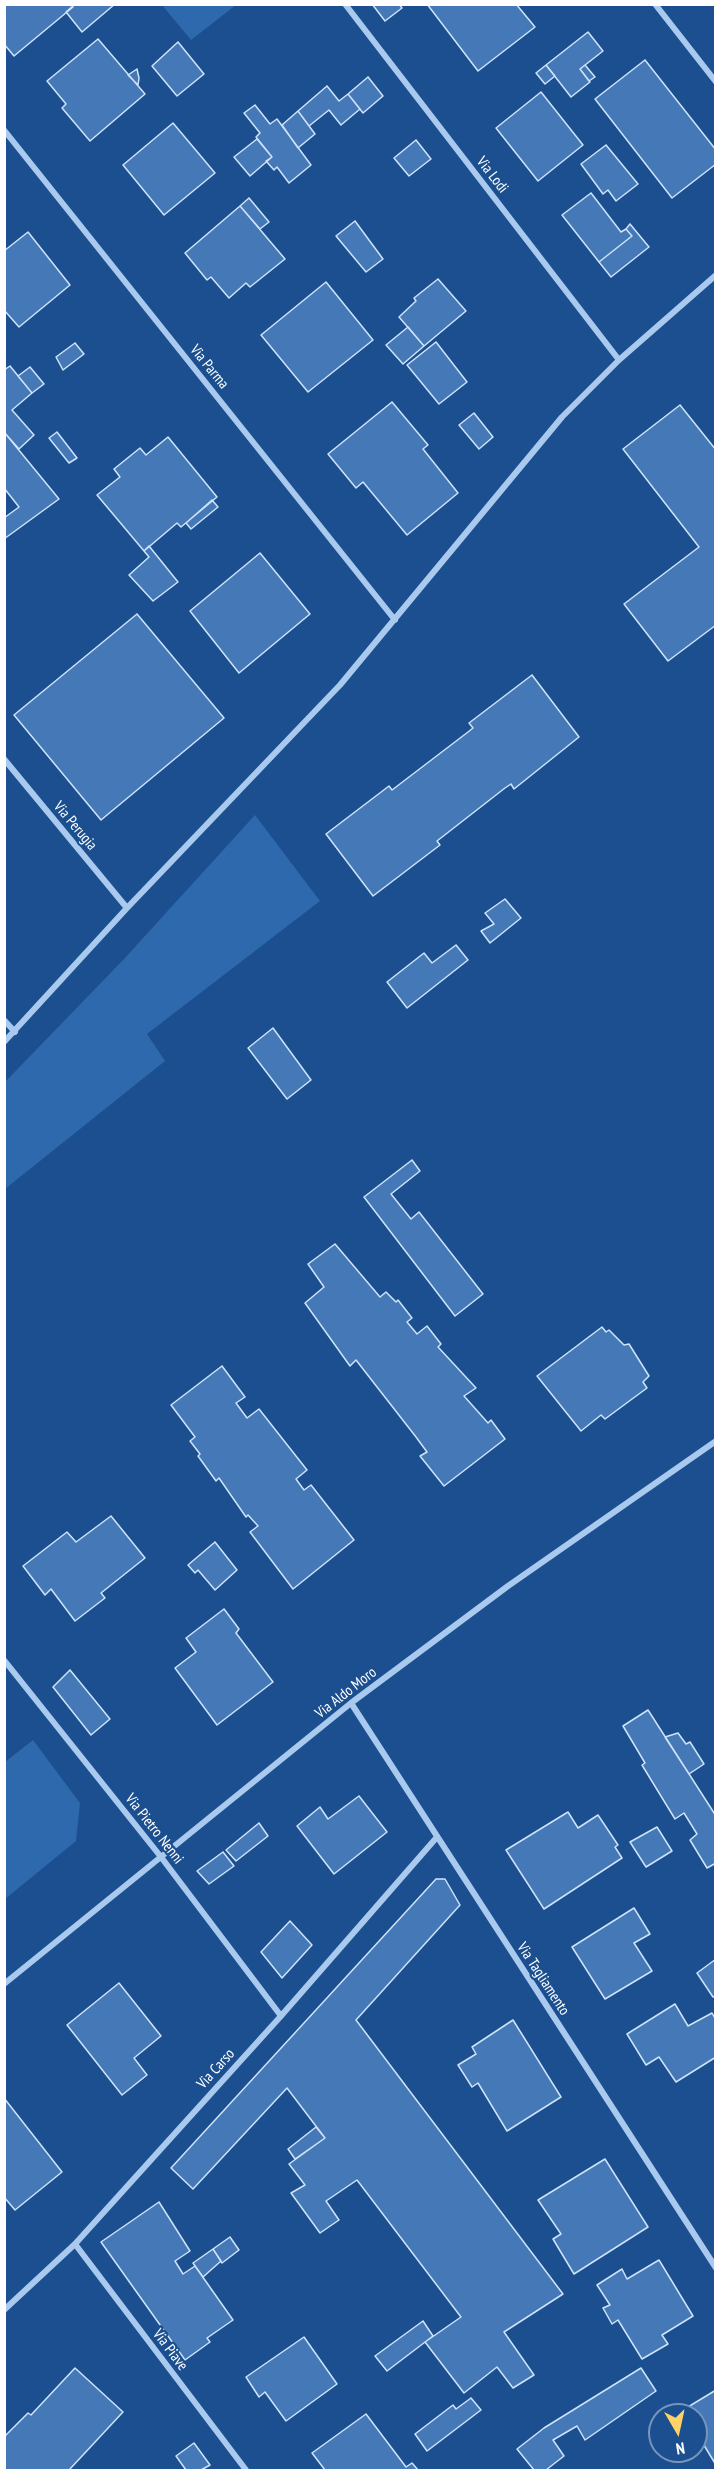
<!DOCTYPE html>
<style>
body{margin:0}
#map{position:relative;width:720px;height:2475px;overflow:hidden;background:#1b4f8f;font-family:"PT Sans Narrow",sans-serif}
canvas{display:block}
.frame{position:absolute;inset:0;border:6px solid #fff;pointer-events:none}
.north{position:absolute;left:648px;top:2403px;width:60px;height:60px;box-sizing:border-box;background:#1b4f8f;border:2px solid #7695bc;border-radius:50%;rotate:171deg;font-size:16px;font-weight:700;line-height:24px;text-align:center;color:#fff}
.north::after{content:'';display:block;margin:auto;width:21px;height:27px;background:#ffd166;clip-path:polygon(50% 0,100% 100%,50% 72%,0 100%)}
</style>
<div id="map">
<canvas width="720" height="2475"></canvas>
<div class="frame"></div>
<div class="north">N</div>
</div>
<script>
const ctx = document.querySelector('canvas').getContext('2d');
ctx.lineJoin = 'round';
function paint(path, color) {
  ctx.fillStyle = color;
  ctx.fill(path, 'evenodd');
}
function poly(rows) {
  const path = new Path2D();
  for (const r of rows) {
    path.moveTo(r[0], r[1]);
    for (let i = 2; i < r.length; i += 2) path.lineTo(r[i], r[i + 1]);
  }
  return path;
}
function strokePath(path, color, width, dash) {
  ctx.strokeStyle = color;
  ctx.lineWidth = width;
  ctx.lineCap = dash ? 'butt' : 'round';
  ctx.setLineDash(dash || []);
  ctx.stroke(path);
}
function drawText(font, color, halo, rows, align = 'center') {
  ctx.font = font + ' "PT Sans Narrow",sans-serif';
  ctx.lineWidth = 4.5;
  ctx.setLineDash([]);
  ctx.textBaseline = 'middle';
  ctx.strokeStyle = halo;
  ctx.fillStyle = color;
  for (const [text, x, y, turn = 0] of rows) {
    ctx.save();
    ctx.translate(x, y);
    ctx.rotate((+turn || 0) * Math.PI / 180);
    ctx.textAlign = isNaN(turn) ? turn : align;
    if (halo) ctx.strokeText(text, 0, 0);
    ctx.fillText(text, 0, 0);
    ctx.restore();
  }
}
paint(poly([
 [162,5,236,5,191,40],
 [255,815,320,901,147,1034,165,1061,5,1189,5,1082,124,959],
 [33,1740,80,1803,76,1841,5,1899,5,1762]
]), '#2e69ad');
const building = poly([
 [4,4,71,4,73,7,14,56,4,44,4,4],
 [75,4,115,4,82,32,66,12,75,4],
 [372,4,399,4,402,8,385,21,372,4],
 [427,4,516,4,535,27,478,71,427,4],
 [588,32,603,51,580,69,590,82,571,97,546,65,588,32],
 [98,39,145,94,90,141,62,108,66,104,47,81,98,39],
 [178,42,204,74,177,96,152,66,178,42],
 [645,60,716,150,716,164,672,198,595,99,645,60],
 [546,65,555,76,545,84,536,73,546,65],
 [585,65,595,77,589,81,580,69,585,65],
 [137,69,139,78,138,85,128,75,137,69],
 [368,77,383,96,363,113,348,94,368,77],
 [327,86,339,101,348,94,360,109,341,125,329,110,309,126,298,111,327,86],
 [541,92,583,145,538,181,496,128,541,92],
 [255,105,270,124,277,119,311,165,289,183,277,167,274,170,266,161,272,157,256,137,260,133,244,113,255,105],
 [298,111,315,134,298,148,282,125,298,111],
 [173,123,215,173,164,215,123,165,173,123],
 [257,139,272,157,250,176,234,157,257,139],
 [416,140,431,159,409,176,394,158,416,140],
 [606,145,638,184,616,201,608,190,603,194,581,164,606,145],
 [591,193,621,232,626,229,632,236,599,262,562,215,591,193],
 [249,198,269,222,260,229,240,206,249,198],
 [240,206,285,259,250,287,246,283,229,298,211,277,207,280,185,253,240,206],
 [355,221,383,259,366,272,336,236,355,221],
 [630,224,649,247,611,277,599,262,632,236,626,229,630,224],
 [28,232,70,285,19,327,4,310,4,251,28,232],
 [438,279,466,311,424,346,399,317,416,301,414,298,438,279],
 [326,282,373,340,308,392,261,335,326,282],
 [408,327,424,346,403,364,386,345,408,327],
 [436,342,467,382,439,404,407,365,436,342],
 [75,343,84,354,63,370,56,357,75,343],
 [10,366,32,393,12,410,34,435,19,449,4,432,4,370,10,366],
 [30,367,44,384,32,393,18,376,30,367],
 [392,402,428,445,423,449,458,493,407,535,363,482,356,488,328,454,392,402],
 [680,405,716,450,716,625,668,661,624,604,699,547,623,449,680,405],
 [474,413,493,437,479,449,459,425,474,413],
 [4,432,59,499,4,539,4,518,19,507,4,488,4,432],
 [57,432,77,458,69,463,49,438,57,432],
 [168,437,217,497,181,527,177,523,144,551,97,495,120,477,114,469,140,448,146,455,168,437],
 [212,500,218,507,191,529,186,523,212,500],
 [149,546,178,582,153,601,129,575,149,557,144,551,149,546],
 [260,553,310,614,239,673,190,611,260,553],
 [137,614,224,718,101,820,14,715,137,614],
 [532,675,579,737,514,789,511,784,505,788,437,841,440,845,373,896,326,834,389,786,392,790,468,732,473,728,469,723,532,675],
 [505,899,521,918,490,943,481,931,494,924,485,913,505,899],
 [456,945,468,960,407,1008,387,982,424,953,432,963,456,945],
 [273,1028,311,1080,287,1099,248,1048,273,1028],
 [412,1160,420,1171,391,1194,411,1219,419,1212,483,1294,455,1316,364,1197,412,1160],
 [335,1244,380,1297,386,1292,396,1302,398,1300,412,1318,407,1322,417,1334,427,1326,441,1344,438,1347,476,1388,464,1396,488,1423,491,1420,505,1439,444,1486,420,1456,427,1452,416,1437,356,1360,350,1366,305,1303,324,1287,308,1264,335,1244],
 [602,1327,606,1332,609,1330,624,1345,629,1344,649,1376,643,1382,647,1388,605,1419,601,1415,581,1431,537,1376,602,1327],
 [222,1366,245,1397,236,1403,247,1418,259,1409,307,1470,296,1479,304,1490,311,1485,354,1540,293,1589,250,1532,258,1526,248,1515,246,1517,219,1478,216,1481,198,1456,200,1454,190,1441,195,1437,171,1405,222,1366],
 [111,1516,145,1558,101,1593,105,1598,75,1621,51,1589,45,1595,23,1566,67,1532,76,1542,111,1516],
 [215,1542,237,1570,215,1590,198,1570,195,1573,188,1565,215,1542],
 [224,1609,239,1629,236,1633,273,1682,217,1725,175,1668,196,1652,186,1638,224,1609],
 [70,1670,110,1719,91,1735,53,1687,70,1670],
 [648,1710,716,1816,716,1863,707,1868,690,1840,697,1834,684,1813,675,1819,642,1765,645,1763,623,1726,648,1710],
 [678,1733,686,1744,690,1742,704,1764,689,1774,665,1737,678,1733],
 [359,1796,387,1832,334,1874,297,1826,320,1807,328,1819,359,1796],
 [568,1812,578,1828,598,1815,618,1845,615,1847,622,1858,544,1909,506,1850,568,1812],
 [259,1823,268,1836,236,1861,226,1850,259,1823],
 [657,1827,672,1851,646,1867,630,1842,657,1827],
 [223,1852,234,1866,209,1884,197,1871,223,1852],
 [436,1879,445,1879,460,1905,356,2020,563,2294,504,2332,534,2375,513,2388,497,2367,464,2393,425,2342,461,2317,357,2180,326,2201,339,2220,320,2233,291,2193,305,2185,289,2164,325,2138,287,2088,193,2189,171,2168,436,1879],
 [634,1908,650,1934,634,1943,652,1971,605,1999,572,1947,634,1908],
 [290,1921,312,1945,282,1978,261,1952,290,1921],
 [716,1959,716,1996,713,1997,697,1973,716,1959],
 [119,1983,161,2036,134,2058,147,2075,122,2095,67,2025,119,1983],
 [675,2004,688,2026,712,2013,716,2020,716,2057,676,2082,659,2057,646,2065,627,2034,675,2004],
 [513,2020,561,2097,507,2131,478,2083,472,2087,458,2065,476,2054,472,2047,513,2020],
 [4,2098,62,2172,15,2210,4,2197,4,2098],
 [316,2127,325,2138,295,2159,288,2149,316,2127],
 [605,2159,648,2227,574,2274,553,2239,561,2234,538,2200,605,2159],
 [159,2202,190,2251,175,2261,183,2274,195,2266,233,2320,207,2338,210,2342,185,2360,101,2242,159,2202],
 [230,2237,239,2250,222,2263,213,2249,230,2237],
 [213,2249,221,2261,203,2277,193,2263,213,2249],
 [659,2260,693,2316,662,2335,668,2344,642,2359,618,2320,612,2324,603,2308,610,2305,597,2285,622,2269,627,2279,659,2260],
 [423,2321,433,2336,387,2371,375,2356,423,2321],
 [304,2337,337,2384,286,2421,265,2392,259,2397,246,2377,304,2337],
 [75,2368,123,2412,69,2470,4,2470,4,2437,28,2413,31,2415,75,2368],
 [641,2368,656,2391,585,2440,577,2426,553,2440,564,2456,546,2470,534,2470,517,2449,544,2428,641,2368],
 [716,2390,716,2465,696,2432,696,2415,686,2415,683,2410,716,2390],
 [471,2398,481,2410,427,2451,415,2434,453,2405,456,2409,471,2398],
 [366,2414,406,2467,412,2463,418,2470,325,2470,312,2453,366,2414],
 [194,2443,210,2465,201,2470,186,2470,176,2456,194,2443]
]);
paint(building, '#4478b7');
strokePath(building, '#cfe3fa', 1.5);
strokePath(poly([
 [345,4,619,360],
 [655,4,716,82],
 [4,130,395,620],
 [4,759,127,908],
 [4,1020,15,1032],
 [4,1042,127,908,340,685,562,417,619,360,716,275],
 [4,1660,161,1857,281,2016],
 [351,1703,716,2268],
 [4,1984,351,1703,508,1586,716,1441],
 [75,2244,246,2470],
 [4,2310,75,2244,281,2016,437,1837]
]), '#a9c9ee', 6);
drawText('15px', '#fff', '#1b4f8f', [
 ["Via Lodi",492,175,52],
 ["Via Parma",209,367,51],
 ["Via Perugia",75,826,50],
 ["Via Aldo Moro",346,1693,-38],
 ["Via Pietro Nenni",154,1829,52],
 ["Via Tagliamento",543,1979,57],
 ["Via Carso",216,2069,-48],
 ["Via Piave",170,2350,53]
]);
</script>
